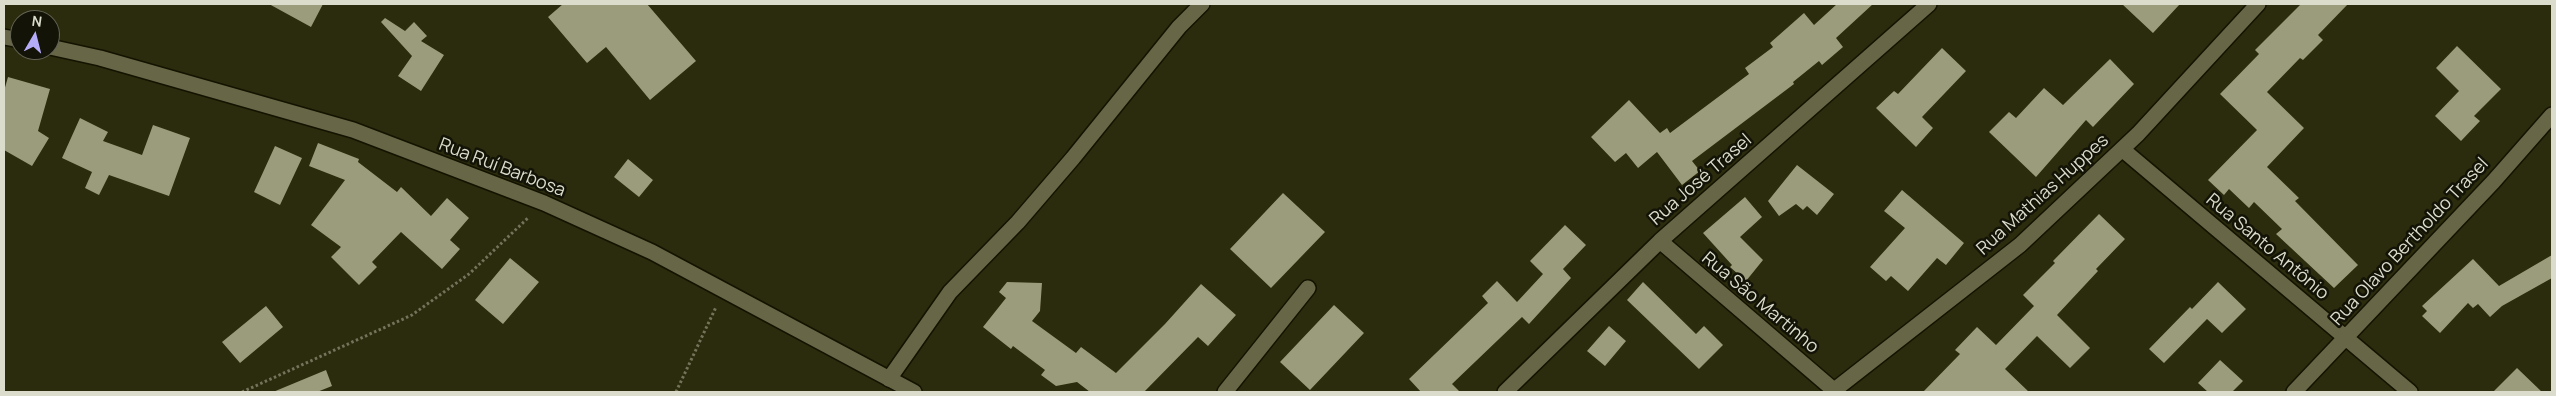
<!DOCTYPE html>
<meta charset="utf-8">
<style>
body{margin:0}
#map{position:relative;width:2556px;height:396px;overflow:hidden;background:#2b2b0d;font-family:Manrope,sans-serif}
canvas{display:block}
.frame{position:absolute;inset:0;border:5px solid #dbdccb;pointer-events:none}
.north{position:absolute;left:10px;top:10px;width:50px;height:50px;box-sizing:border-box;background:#131307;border:1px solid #636355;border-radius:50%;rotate:8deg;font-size:14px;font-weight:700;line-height:20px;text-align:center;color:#dbdccb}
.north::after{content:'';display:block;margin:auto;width:18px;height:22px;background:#b5acf8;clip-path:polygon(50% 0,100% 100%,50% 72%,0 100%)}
</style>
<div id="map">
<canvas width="2556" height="396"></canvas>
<div class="frame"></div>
<div class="north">N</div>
</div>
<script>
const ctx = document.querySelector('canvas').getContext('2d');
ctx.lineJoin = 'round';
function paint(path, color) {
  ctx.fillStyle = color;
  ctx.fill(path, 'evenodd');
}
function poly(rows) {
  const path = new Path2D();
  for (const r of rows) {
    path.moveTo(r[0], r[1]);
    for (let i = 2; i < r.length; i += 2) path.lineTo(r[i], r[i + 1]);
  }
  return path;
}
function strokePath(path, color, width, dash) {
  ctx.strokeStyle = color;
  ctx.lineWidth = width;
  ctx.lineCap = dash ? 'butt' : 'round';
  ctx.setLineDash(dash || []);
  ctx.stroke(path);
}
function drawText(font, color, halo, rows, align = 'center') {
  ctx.font = font + ' Manrope,sans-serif';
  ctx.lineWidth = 5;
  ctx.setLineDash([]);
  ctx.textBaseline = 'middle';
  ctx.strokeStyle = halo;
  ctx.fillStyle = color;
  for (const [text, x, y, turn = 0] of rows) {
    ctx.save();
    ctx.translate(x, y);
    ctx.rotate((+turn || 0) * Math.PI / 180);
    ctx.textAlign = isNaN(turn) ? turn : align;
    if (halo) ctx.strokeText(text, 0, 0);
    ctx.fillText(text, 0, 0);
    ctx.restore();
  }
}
paint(poly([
 [269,4,323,4,311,27],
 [563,4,647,4,696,61,650,100,606,47,587,63,548,17],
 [1837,4,1873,4,1836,38,1843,47,1822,65,1819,61,1793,82,1794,84,1692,161,1700,171,1682,185,1657,152,1638,168,1626,153,1615,162,1591,137,1629,100,1660,133,1667,128,1670,133,1749,74,1745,68,1773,47,1770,43,1804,13,1814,25],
 [2122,4,2180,4,2153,33],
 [2301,4,2348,4,2318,35,2323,40,2303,60,2300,58,2267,92,2304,128,2267,167,2299,198,2295,201,2358,265,2334,288,2276,234,2282,229,2254,202,2249,208,2229,189,2224,195,2208,180,2257,130,2220,94,2259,54,2255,50],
 [385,18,405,31,414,22,427,36,421,41,444,55,421,91,398,76,412,56,381,22],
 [2457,46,2501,89,2474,116,2480,121,2461,141,2435,116,2459,91,2436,68],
 [1942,48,1966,71,1922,117,1933,128,1916,147,1876,108,1894,91,1898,94],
 [2110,59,2134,84,2093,127,2086,120,2036,177,1989,132,2009,112,2016,118,2044,88,2063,105],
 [8,77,50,89,38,131,49,138,32,166,4,150,4,91],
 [80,118,108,132,103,141,142,155,153,125,190,138,169,196,109,175,99,195,85,188,92,172,62,158],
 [318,143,359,159,358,162,397,192,401,187,431,216,447,198,469,218,450,240,460,249,442,269,401,232,372,262,377,267,359,285,331,257,341,247,311,225,345,180,309,166],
 [275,146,302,158,280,205,254,192],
 [628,159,653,180,639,197,614,177],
 [1797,165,1834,194,1817,215,1807,206,1803,210,1796,204,1779,216,1768,201],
 [1902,190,1964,243,1946,265,1937,258,1908,291,1891,276,1886,281,1870,267,1905,228,1884,211],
 [1283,193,1325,232,1271,288,1230,249],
 [1745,197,1762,217,1740,237,1763,260,1746,281,1730,267,1732,265,1703,233],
 [2099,214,2125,239,2096,269,2098,271,2057,315,2090,348,2070,368,2037,336,2005,369,2029,392,1923,392,1960,354,1955,350,1977,327,1996,345,2034,306,2023,295,2055,263,2053,261],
 [1565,225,1586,245,1563,269,1571,278,1529,324,1522,317,1452,384,1460,392,1421,392,1409,379,1488,303,1482,296,1497,281,1517,302,1543,274,1530,261],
 [2552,255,2552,278,2502,306,2490,317,2478,304,2473,308,2468,303,2440,333,2422,316,2427,311,2422,306,2473,259,2499,286],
 [510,258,539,282,503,324,475,300],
 [1007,282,1042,283,1040,311,1032,321,1076,353,1081,347,1116,373,1165,324,1201,284,1236,315,1208,346,1198,337,1144,392,1090,392,1077,382,1056,386,1041,375,1045,370,1013,346,1011,349,983,327,1006,298,999,292],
 [1643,282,1696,334,1704,326,1723,345,1699,369,1627,300],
 [2218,282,2246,309,2222,333,2207,319,2164,363,2149,349,2190,307,2192,309],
 [1334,305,1364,333,1310,390,1280,362],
 [266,306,283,327,240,363,222,342],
 [1609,326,1626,341,1605,366,1587,351],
 [2220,360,2243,381,2232,392,2208,392,2198,383],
 [2517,368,2542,392,2493,392],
 [326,370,332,386,317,392,273,392]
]), '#9b9c7b');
const street = poly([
 [2122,149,2410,392],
 [1660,241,1836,392],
 [889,379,950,292,1018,222,1073,158,1179,27,1202,4],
 [1225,392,1308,288],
 [1505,392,1660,241,1929,4],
 [1832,392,2020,245,2138,134,2258,4],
 [2294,392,2493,182,2552,115]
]);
const secondary = poly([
 [4,37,20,40],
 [50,47,100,58,353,130,544,203,652,252,914,392]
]);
strokePath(street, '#141300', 18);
strokePath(secondary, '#141300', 18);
strokePath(poly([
 [242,392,412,315,469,274,529,217],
 [676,392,716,307]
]), '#73745b', 3, [2.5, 2.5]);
strokePath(street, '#676748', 15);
strokePath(secondary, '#676748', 15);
drawText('18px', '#dbdccb', '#131307', [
 ["Rua Ruí Barbosa",502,168,21],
 ["Rua José Trasel",1701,180,-41],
 ["Rua Mathias Huppes",2043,195,-42],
 ["Rua Olavo Bertholdo Trasel",2410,242,-47],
 ["Rua Santo Antônio",2267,247,40],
 ["Rua São Martinho",1760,303,40]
]);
</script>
